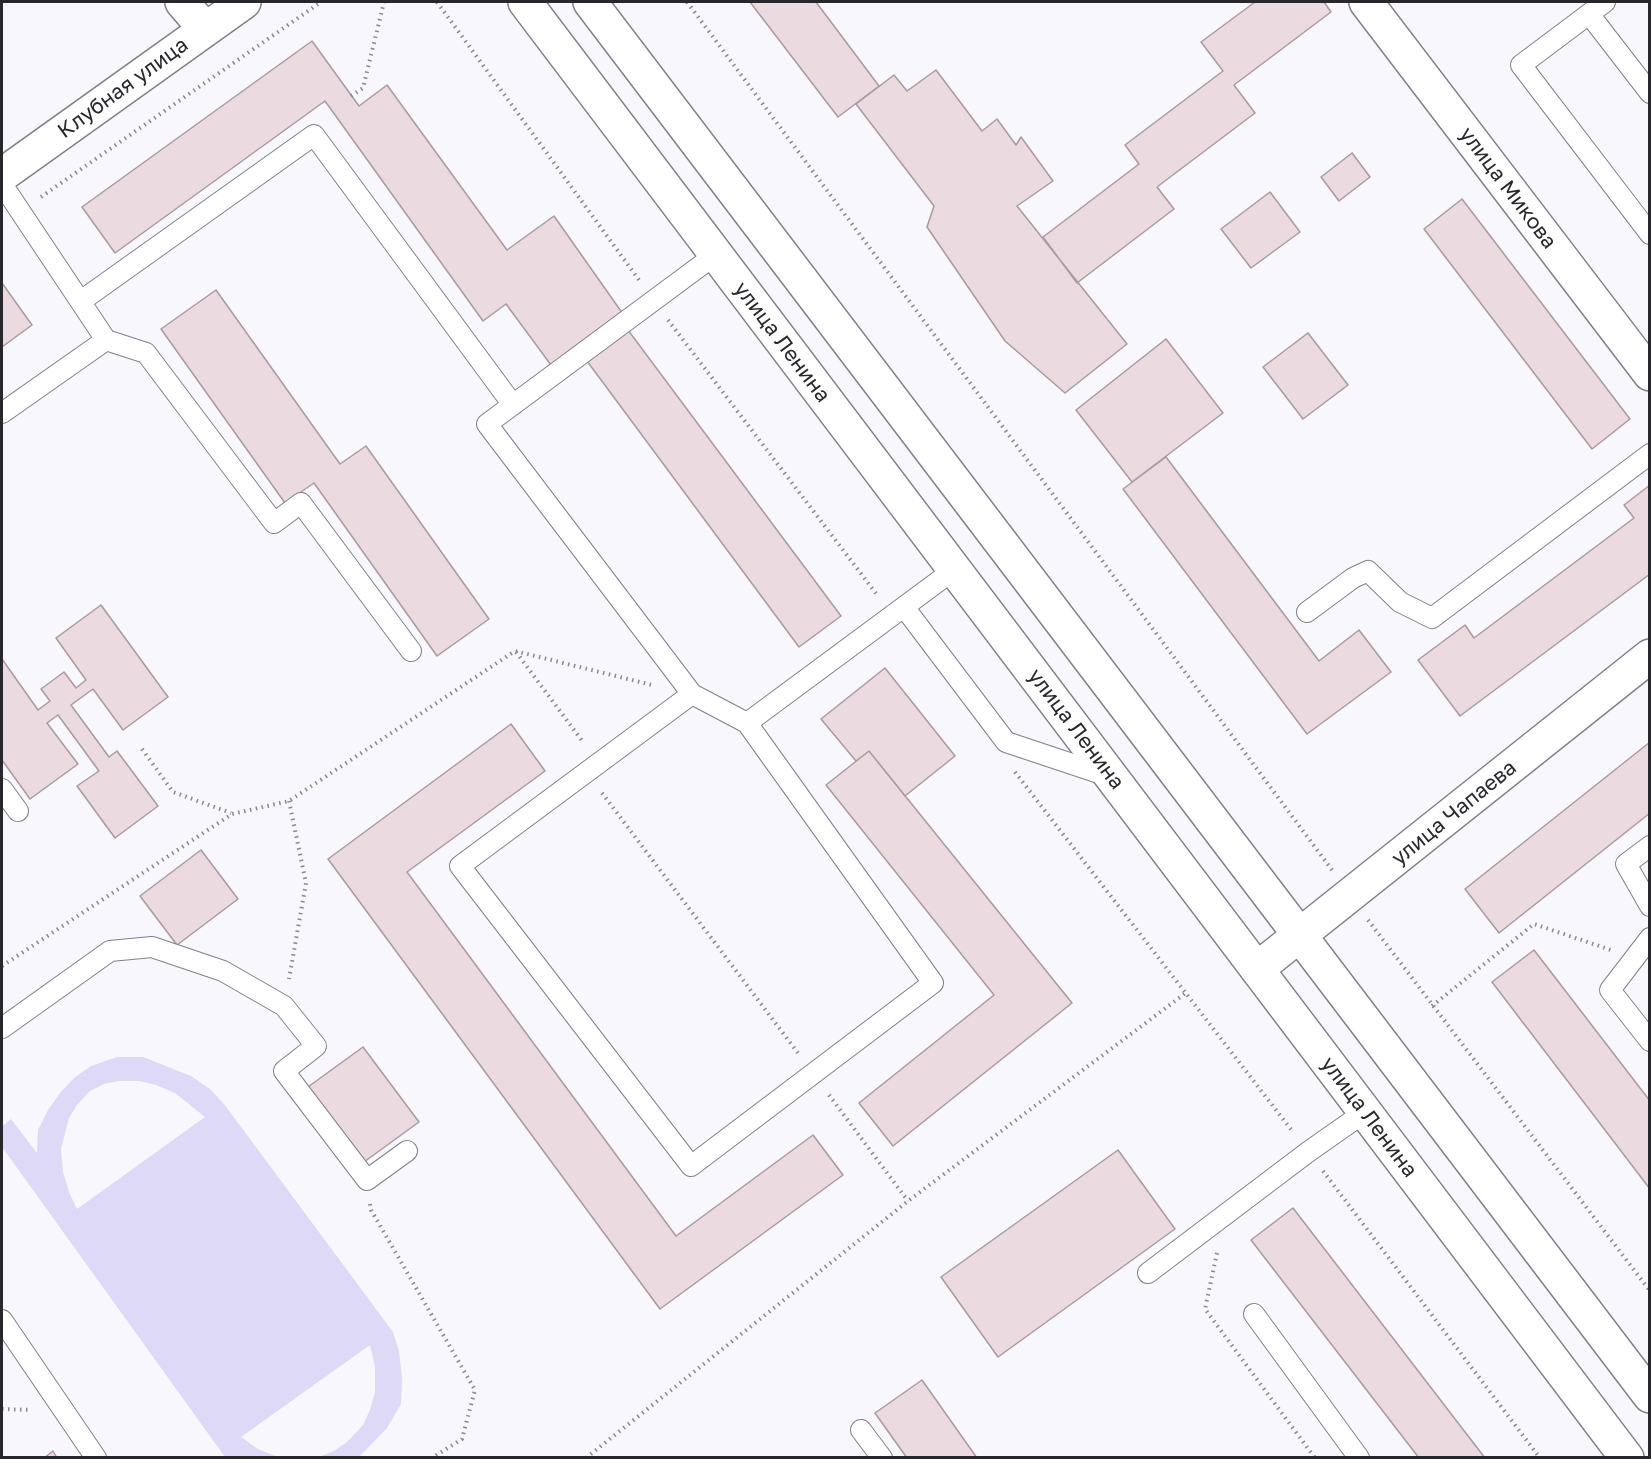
<!DOCTYPE html>
<meta charset="utf-8">
<style>
body{margin:0}
#map{position:relative;width:1651px;height:1459px;overflow:hidden;background:#f8f7fd;font-family:"Golos Text",sans-serif}
canvas{display:block}
.frame{position:absolute;inset:0;border:3px solid #27272c;pointer-events:none}
</style>
<div id="map">
<canvas width="1651" height="1459"></canvas>
<div class="frame"></div>
</div>
<script>
const ctx = document.querySelector('canvas').getContext('2d');
ctx.lineJoin = 'round';
function paint(path, color) {
  ctx.fillStyle = color;
  ctx.fill(path, 'evenodd');
}
function poly(rows) {
  const path = new Path2D();
  for (const r of rows) {
    path.moveTo(r[0], r[1]);
    for (let i = 2; i < r.length; i += 2) path.lineTo(r[i], r[i + 1]);
  }
  return path;
}
function strokePath(path, color, width, dash) {
  ctx.strokeStyle = color;
  ctx.lineWidth = width;
  ctx.lineCap = dash ? 'butt' : 'round';
  ctx.setLineDash(dash || []);
  ctx.stroke(path);
}
function drawText(font, color, halo, rows, align = 'center') {
  ctx.font = font + ' "Golos Text",sans-serif';
  ctx.lineWidth = 4.5;
  ctx.setLineDash([]);
  ctx.textBaseline = 'middle';
  ctx.strokeStyle = halo;
  ctx.fillStyle = color;
  for (const [text, x, y, turn = 0] of rows) {
    ctx.save();
    ctx.translate(x, y);
    ctx.rotate((+turn || 0) * Math.PI / 180);
    ctx.textAlign = isNaN(turn) ? turn : align;
    if (halo) ctx.strokeText(text, 0, 0);
    ctx.fillText(text, 0, 0);
    ctx.restore();
  }
}
paint(poly([
 [117,1057,143,1057,191,1076,210,1089,224,1104,393,1332,399,1351,402,1378,401,1404,387,1428,359,1457,319,1457,334,1451,347,1442,363,1425,370,1410,375,1392,375,1367,370,1345,241,1437,258,1449,278,1457,225,1457,2,1147,2,1126,11,1119,37,1153,38,1130,48,1110,60,1093,74,1078,91,1066],
 [119,1081,139,1081,156,1085,175,1093,205,1117,77,1209,69,1192,63,1172,61,1149,69,1118,77,1105,90,1091,104,1084]
]), '#ddd9f7');
const building = poly([
 [750,2,816,2,879,86,838,117,750,2],
 [1255,2,1324,2,1331,12,1234,85,1255,113,1157,187,1174,209,1077,283,1043,237,1139,164,1125,145,1223,71,1201,42,1255,2],
 [312,41,359,106,387,85,507,250,554,216,623,314,551,365,506,304,483,321,325,101,115,253,82,207,312,41],
 [936,70,982,131,997,119,1016,145,1021,137,1053,181,1017,206,1127,344,1065,393,1005,341,927,227,934,206,856,104,894,75,907,91,936,70],
 [1352,153,1370,177,1339,201,1321,177,1352,153],
 [1270,192,1300,232,1251,268,1221,229,1270,192],
 [1462,199,1630,419,1592,449,1424,229,1462,199],
 [2,283,32,325,2,347,2,283],
 [216,290,340,464,366,446,489,619,437,656,314,483,285,503,161,329,216,290],
 [628,330,841,616,799,647,587,361,628,330],
 [1308,333,1348,385,1303,419,1263,367,1308,333],
 [1166,339,1223,413,1132,482,1076,410,1166,339],
 [1166,457,1319,661,1359,630,1391,672,1307,734,1123,489,1166,457],
 [1650,485,1650,574,1460,716,1418,660,1465,625,1474,638,1634,518,1624,505,1650,485],
 [101,605,168,697,123,730,93,689,71,705,109,757,117,751,158,806,115,838,77,786,99,771,58,715,47,723,78,764,30,799,2,760,2,659,38,710,50,701,41,689,64,672,76,688,86,680,56,638,101,605],
 [885,668,955,756,905,796,869,751,856,761,821,719,885,668],
 [511,724,545,771,407,872,676,1236,813,1135,843,1175,660,1309,328,859,511,724],
 [1650,742,1650,813,1499,933,1465,889,1650,742],
 [869,751,1072,1003,893,1146,859,1103,994,995,826,785,869,751],
 [201,850,238,899,177,945,140,896,201,850],
 [1534,950,1650,1101,1650,1189,1492,982,1534,950],
 [363,1047,419,1122,364,1162,308,1087,363,1047],
 [1118,1150,1175,1229,998,1357,941,1277,1118,1150],
 [1293,1208,1485,1458,1419,1458,1251,1240,1293,1208],
 [922,1380,977,1458,907,1458,875,1413,922,1380],
 [53,1451,57,1458,44,1458,53,1451]
]);
paint(building, '#ebdadf');
strokePath(building, '#a99a9e', 1.5);
const service = poly([
 [1605,2,1521,65,1650,234],
 [1589,14,1650,93],
 [2,184,106,340,2,413],
 [715,255,487,424,692,694,747,723,955,569],
 [81,301,314,135,513,405],
 [106,340,146,353,274,523,301,503,411,651],
 [904,607,1006,742,1108,776],
 [1307,612,1353,578,1368,571,1400,602,1432,618,1650,454],
 [692,694,460,866,691,1166,933,983,747,723],
 [2,789,18,811],
 [1650,846,1626,864,1650,906],
 [1650,938,1610,990,1650,1041],
 [2,1028,110,951,152,947,223,971,284,1006,316,1046,284,1071,367,1180,407,1151],
 [1148,1273,1308,1152,1365,1112],
 [1254,1314,1359,1458],
 [2,1320,96,1458],
 [861,1430,882,1458]
]);
const minor = poly([
 [182,2,205,29],
 [1366,2,1650,374],
 [1257,969,1650,656]
]);
const tertiary = poly([
 [2,175,244,2]
]);
const secondary = poly([
 [525,2,1627,1458],
 [590,2,1650,1396]
]);
strokePath(service, '#807f8c', 22);
strokePath(minor, '#807f8c', 36);
strokePath(tertiary, '#807f8c', 36);
strokePath(secondary, '#807f8c', 36);
strokePath(poly([
 [437,2,639,280],
 [687,2,1332,870],
 [351,96,363,88,384,2],
 [41,197,321,2],
 [668,320,878,596],
 [516,652,583,742],
 [142,749,173,792,231,813],
 [1015,772,1293,1132],
 [602,793,798,1053],
 [289,801,306,883,289,979],
 [1368,920,1650,1291],
 [2,966,232,814,289,801,515,651,652,685],
 [1432,1006,1534,924,1611,950],
 [829,1095,908,1201],
 [1323,1171,1540,1458],
 [370,1204,371,1210,475,1390,462,1439,432,1458],
 [1217,1253,1205,1309,1315,1458],
 [2,1409,32,1410],
 [586,1458,908,1201,1187,992]
]), '#89888e', 4, [1.5, 4.5]);
strokePath(service, '#fff', 20);
strokePath(minor, '#fff', 33);
strokePath(tertiary, '#fff', 33);
strokePath(secondary, '#fff', 33);
drawText('21px', '#27272c', '#fff', [
 ["Клубная улица",123,88,-36],
 ["улица Микова",1508,188,53],
 ["улица Ленина",782,342,53],
 ["улица Ленина",1076,729,53],
 ["улица Чапаева",1454,813,-39],
 ["улица Ленина",1369,1117,53]
]);
</script>
